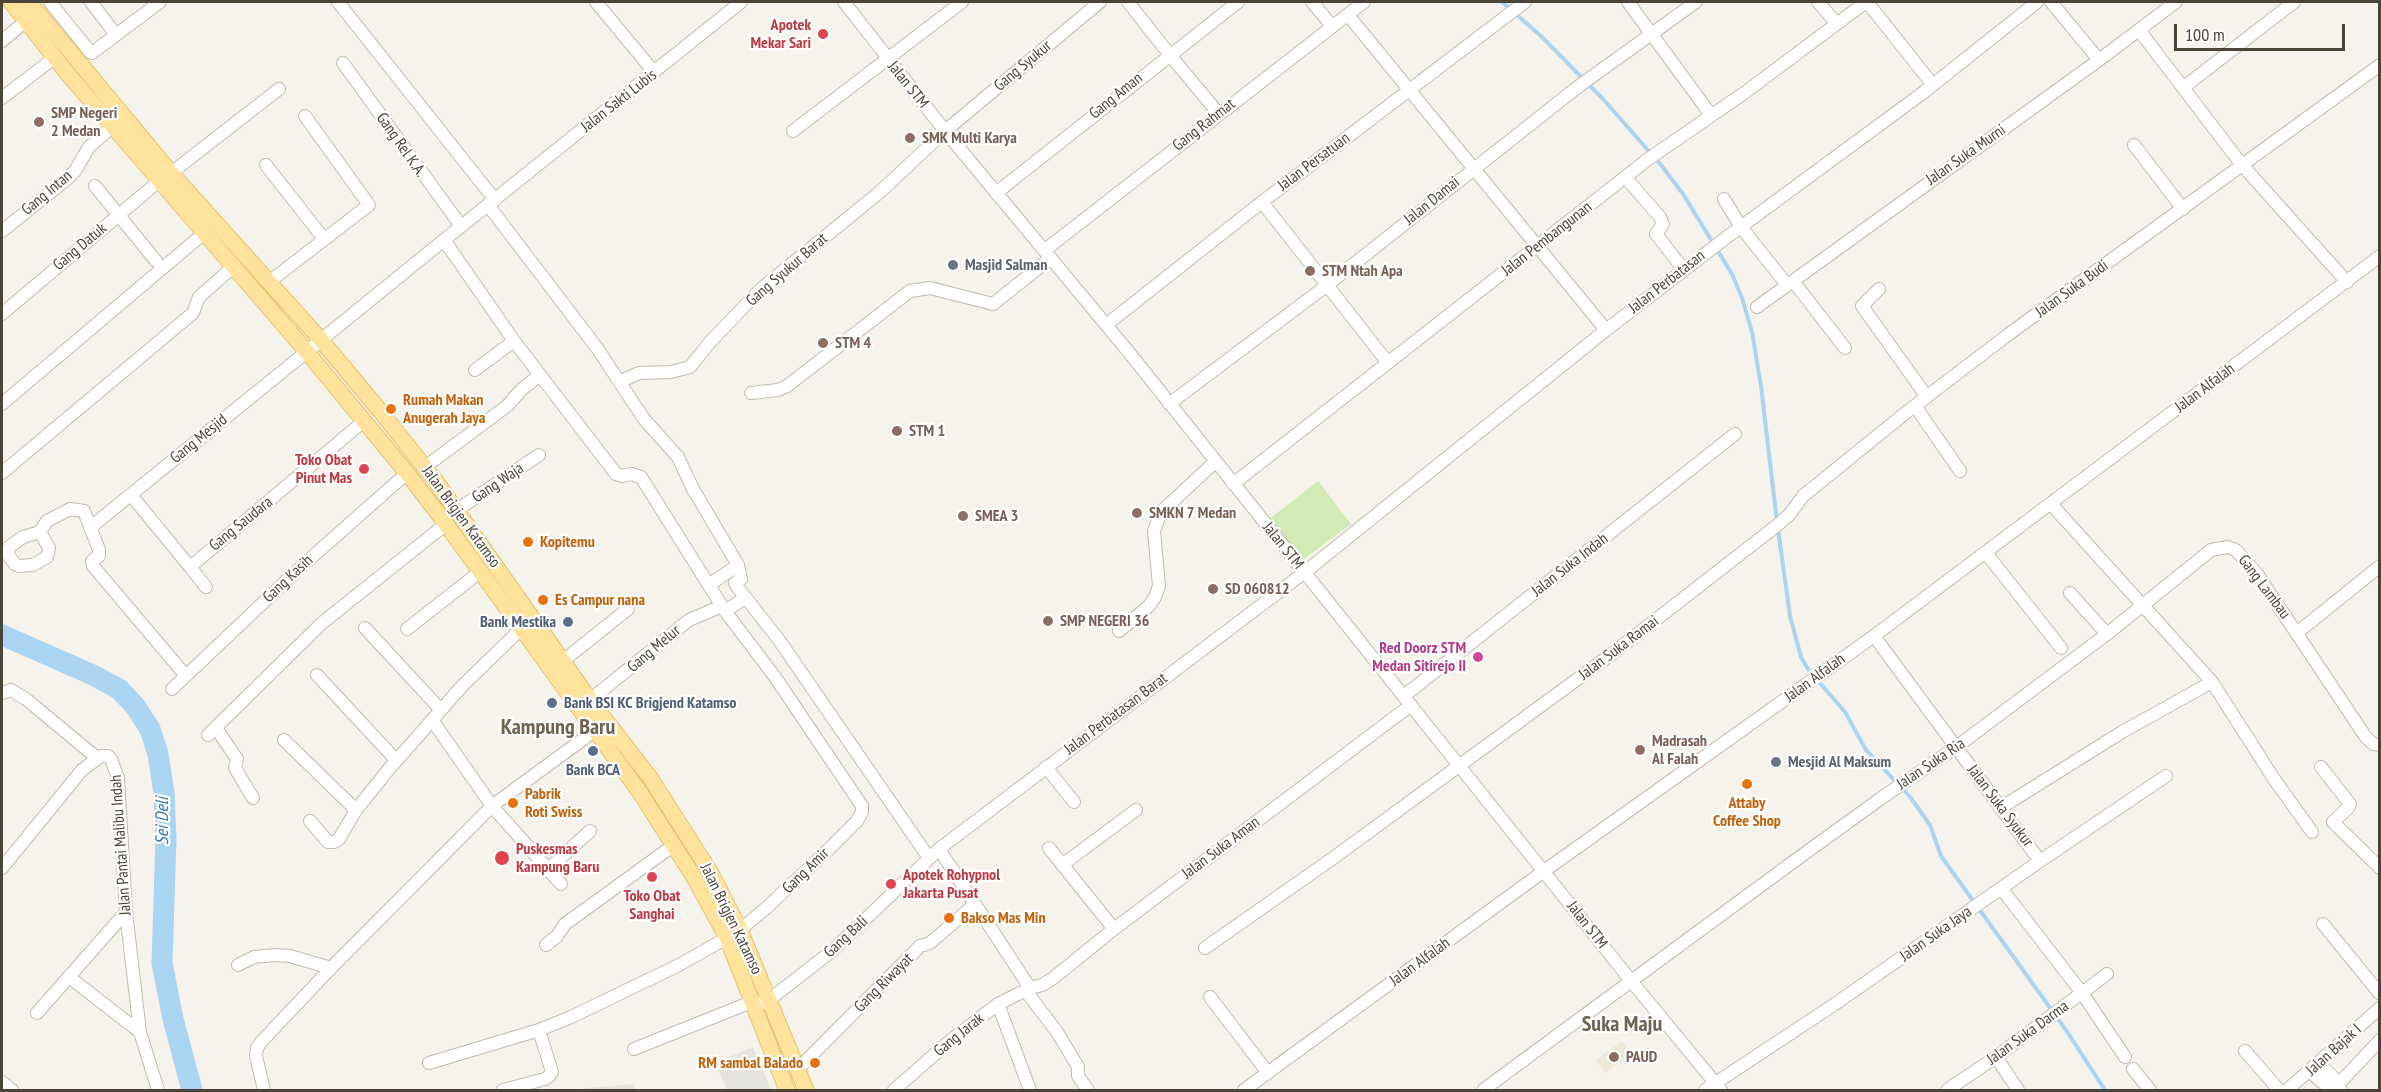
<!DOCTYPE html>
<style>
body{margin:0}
#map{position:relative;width:2381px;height:1092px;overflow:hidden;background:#f6f3ec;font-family:"PT Sans Narrow",sans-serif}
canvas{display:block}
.frame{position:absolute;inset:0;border:3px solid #4b4439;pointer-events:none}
.scale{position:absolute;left:2174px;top:24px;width:171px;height:27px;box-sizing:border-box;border:3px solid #4b4439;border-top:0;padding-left:8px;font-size:18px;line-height:21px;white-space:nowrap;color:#4b4439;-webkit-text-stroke:4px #fff;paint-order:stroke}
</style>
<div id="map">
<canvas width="2381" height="1092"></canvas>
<div class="frame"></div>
<div class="scale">100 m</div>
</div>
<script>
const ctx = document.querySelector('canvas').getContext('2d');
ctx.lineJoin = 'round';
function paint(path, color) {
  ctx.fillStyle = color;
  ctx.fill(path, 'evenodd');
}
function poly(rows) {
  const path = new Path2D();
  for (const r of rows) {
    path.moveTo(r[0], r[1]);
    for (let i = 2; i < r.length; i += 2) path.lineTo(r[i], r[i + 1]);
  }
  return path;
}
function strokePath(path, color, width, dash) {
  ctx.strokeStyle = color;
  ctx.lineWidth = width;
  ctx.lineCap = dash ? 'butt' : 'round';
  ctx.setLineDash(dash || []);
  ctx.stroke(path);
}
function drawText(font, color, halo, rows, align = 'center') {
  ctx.font = font + ' "PT Sans Narrow",sans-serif';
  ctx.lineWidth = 4.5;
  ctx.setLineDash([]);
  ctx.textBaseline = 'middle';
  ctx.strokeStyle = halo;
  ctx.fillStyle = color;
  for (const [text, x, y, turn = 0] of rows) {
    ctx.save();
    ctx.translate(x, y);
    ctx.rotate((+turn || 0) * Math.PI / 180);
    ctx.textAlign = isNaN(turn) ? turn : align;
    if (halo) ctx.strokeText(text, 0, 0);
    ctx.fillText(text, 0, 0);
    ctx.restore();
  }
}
paint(poly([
 [1622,1041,1631,1054,1605,1073,1596,1060]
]), '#efe8d6');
paint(poly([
 [1318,481,1351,524,1300,562,1268,520]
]), '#d2eab5');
paint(poly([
 [753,1047,771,1090,727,1090,715,1063],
 [633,1084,635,1090,567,1090]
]), '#e5e3e0');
strokePath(poly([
 [1502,2,1541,36,1603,99,1661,165,1683,194,1732,274,1742,298,1752,332,1761,386,1777,522],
 [1778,529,1790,616,1801,657,1808,669,1845,712,1866,750,1911,798,1930,825,1941,856,2066,1030,2105,1090]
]), '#a9d4f2', 4);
strokePath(poly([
 [2,635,93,675,119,689,135,706,150,729,158,754,164,793,166,838,162,963,173,1019,192,1090]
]), '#a9d4f2', 21);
const minor = poly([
 [50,2,90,52,92,53,160,2],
 [91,2,116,35],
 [338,2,495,200],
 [596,2,654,72],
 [844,2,945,131,1127,350,1632,982,1721,1090],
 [1128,2,1169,54,1219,114],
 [1312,2,1332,26],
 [1628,2,1711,115],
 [1818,2,1837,24],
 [1867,2,1933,85],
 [2051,2,2099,60],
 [1348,15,1606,330],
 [2139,30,2242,165,2347,282],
 [2,41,26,21],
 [343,63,461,226],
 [2184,87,2294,2],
 [2,98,54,58],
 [793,131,962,2],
 [2134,145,2183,209],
 [266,165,324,239],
 [171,173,279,89],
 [1625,177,1660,217,1663,224,1656,234,1684,270],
 [95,186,156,261],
 [996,193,1238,2],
 [1724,199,1741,227,1787,285],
 [1262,202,1388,363],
 [488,205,597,348,644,419,678,457,693,489,738,565,741,579,735,583,738,588,779,640,929,858],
 [2,231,68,178,75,171,89,147,112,127],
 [444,240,514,341,616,474,622,476,632,474,641,477,725,611,775,677,862,806,862,812,857,821,824,854,765,909,740,930],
 [1045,250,1364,2],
 [1793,281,1845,348],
 [269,282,369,205,305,116],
 [1879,289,1862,306,1927,397],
 [1757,307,2099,60,2176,2],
 [2,314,159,181],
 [1106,325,1262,202,1525,2],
 [475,370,514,341],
 [619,382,639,373,671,372,690,367,710,342,761,289,881,191,945,131,1100,2],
 [751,393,778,390,787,386,910,291,930,288,993,304,1051,258],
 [2,404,203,234],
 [1169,404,1326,286,1579,86,1696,2],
 [1915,406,1960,471],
 [425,467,507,406,522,389,540,375],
 [2,473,193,313,199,297,233,267],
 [1233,484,1647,160,1747,91,1866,2],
 [131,495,190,567,364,421],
 [457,510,539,455],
 [91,527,444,240,741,2],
 [40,532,23,537,9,547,8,555,15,564,19,566,33,565,47,557,49,548,40,532,47,521,70,509,84,511,99,550,99,556,92,561,93,566,186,676],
 [1986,553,2061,648],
 [190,567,206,587],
 [709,585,738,565],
 [2070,593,2107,634],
 [725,611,745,598],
 [365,628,441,710],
 [407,629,481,571],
 [1119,631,1149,606,1155,597,1159,586,1154,531,1161,512,1215,462],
 [2298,632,2380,566],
 [1874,636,2040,861],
 [563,661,628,609],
 [317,675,396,760],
 [2212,682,2274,779,2312,832],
 [172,689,303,565,407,473],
 [2,693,11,690,26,699,97,758],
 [1404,696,1735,434],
 [590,700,689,620,722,606],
 [432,720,492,806,561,884],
 [216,728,237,759,235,768,253,798],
 [208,735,322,623,446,524],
 [284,740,356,810],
 [1046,767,1074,802],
 [2321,767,2350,804,2348,808,2333,822,2380,868],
 [2002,807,2122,732,2212,682,2051,504],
 [310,821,328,842,334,842,339,839,356,810,389,769,463,685,522,628],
 [1049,848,1114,929],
 [939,849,1030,988],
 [1062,865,1136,810],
 [2,868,82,770,101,756,108,756,111,759,118,778,126,912,140,1032,158,1090],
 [548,869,590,831],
 [2001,888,2082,993,2125,1057],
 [2323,924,2380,994],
 [546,945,557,936,565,924,674,845],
 [1205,948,1336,856,1613,653,1775,527,1789,515,1803,496,1908,411,2009,334,2380,65],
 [238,965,254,957,275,955,290,956,331,968],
 [69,977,140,1032],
 [1025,990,1057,1032,1078,1067,1078,1076,1088,1090],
 [1210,997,1268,1073],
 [998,1004,1030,1090],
 [756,1006,769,1000,832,951,939,849,1305,572,1606,330,1723,240,1924,92,2037,2],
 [37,1013,126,912],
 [634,1049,754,1001],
 [2245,1051,2279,1090],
 [1996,1057,2018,1090],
 [429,1063,539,1030,571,1017,677,966,727,938],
 [2319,1064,2335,1079,2337,1086,2341,1090],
 [2133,1069,2150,1090],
 [797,1070,920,946,930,943,975,904],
 [2310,1072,2328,1087,2337,1086],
 [2,1082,12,1090],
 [264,1090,256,1056,257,1048,262,1041,331,968,492,806,601,726],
 [503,1090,545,1079,549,1076,552,1072,539,1030],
 [894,1090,951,1040,998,1004,1030,988,1042,985,1052,979,1114,929,1411,705],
 [1244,1090,1544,871,1874,636,2380,256],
 [1483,1090,1793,862,1880,799,1955,748,2107,634,2211,550,2228,547,2236,550,2257,574,2365,736,2373,744,2380,745],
 [1705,1090,1835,1004,2040,861,2166,776],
 [1947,1090,1996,1057,2107,974],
 [2287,1090,2380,1008],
 [2333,1090,2380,1040]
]);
const major = poly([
 [11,2,67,73,307,352,407,473,446,524,641,794,695,879,727,938,787,1090],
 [29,2,171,173,321,340,381,412,435,480,590,700,651,779,712,875,740,930,806,1090]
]);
strokePath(minor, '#c2bbae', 14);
strokePath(major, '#e6c16a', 17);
strokePath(minor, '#fff', 12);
strokePath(major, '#ffe39c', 15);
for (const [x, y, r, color] of [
 [823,34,6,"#e0444e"],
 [39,122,6,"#8d6e63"],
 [910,138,6,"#8d6e63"],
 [953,265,6,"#6b7280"],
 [1310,271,6,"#8d6e63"],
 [823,343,6,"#8d6e63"],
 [391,409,6,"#e8710a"],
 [897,431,6,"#8d6e63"],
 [364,469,6,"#e0444e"],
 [1137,513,6,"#8d6e63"],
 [963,516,6,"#8d6e63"],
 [528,542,6,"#e8710a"],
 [1213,589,6,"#8d6e63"],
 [543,600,6,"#e8710a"],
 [1048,621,6,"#8d6e63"],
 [568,622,6,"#5c6f8a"],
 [1478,657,6,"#d1479c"],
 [552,703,6,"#5c6f8a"],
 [1640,750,6,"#8d6e63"],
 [593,751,6,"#5c6f8a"],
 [1776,762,6,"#6b7280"],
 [1747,784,6,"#e8710a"],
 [513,803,6,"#e8710a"],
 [502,858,8,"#e0444e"],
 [652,877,6,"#e0444e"],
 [891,884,6,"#e0444e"],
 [949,918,6,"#e8710a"],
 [1614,1057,6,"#8d6e63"],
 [815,1063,6,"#e8710a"]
]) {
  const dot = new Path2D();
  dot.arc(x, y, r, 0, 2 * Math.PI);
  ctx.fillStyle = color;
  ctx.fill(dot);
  strokePath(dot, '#fff', 2);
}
drawText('bold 16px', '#be3a42', '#fff', [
 ["Apotek",811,25],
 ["Mekar Sari",811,43],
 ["Toko Obat",352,460],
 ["Pinut Mas",352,478],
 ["Puskesmas",516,849,"left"],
 ["Kampung Baru",516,867,"left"],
 ["Apotek Rohypnol",903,875,"left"],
 ["Jakarta Pusat",903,893,"left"],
 ["Toko Obat",652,896,"center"],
 ["Sanghai",652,914,"center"]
], 'right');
drawText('16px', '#4b4439', '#fff', [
 ["Gang Syukur",1023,66,-40],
 ["Jalan STM",908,85,51],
 ["Gang Aman",1116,96,-39],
 ["Jalan Sakti Lubis",619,101,-38],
 ["Gang Rahmat",1204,125,-38],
 ["Gang Rel K.A.",401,145,55],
 ["Jalan Suka Murni",1966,155,-35],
 ["Jalan Persatuan",1314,162,-37],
 ["Gang Intan",47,193,-40],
 ["Jalan Damai",1432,201,-39],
 ["Jalan Pembangunan",1547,239,-38],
 ["Gang Datuk",80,247,-40],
 ["Gang Syukur Barat",787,270,-41],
 ["Jalan Perbatasan",1667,282,-38],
 ["Jalan Suka Budi",2072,289,-36],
 ["Jalan Alfalah",2205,388,-37],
 ["Gang Mesjid",199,439,-39],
 ["Gang Waja",498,483,-34],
 ["Jalan Brigjen Katamso",461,517,54],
 ["Gang Saudara",241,524,-39],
 ["Jalan STM",1283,546,51],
 ["Jalan Suka Indah",1570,565,-38],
 ["Gang Kasih",288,579,-43],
 ["Gang Lambau",2264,587,53],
 ["Jalan Suka Ramai",1619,648,-37],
 ["Gang Melur",654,649,-40],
 ["Jalan Alfalah",1815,678,-36],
 ["Jalan Perbatasan Barat",1116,714,-37],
 ["Jalan Suka Ria",1931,764,-34],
 ["Jalan Suka Syukur",2000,806,53],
 ["Jalan Pantai Malibu Indah",121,845,-94],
 ["Jalan Suka Aman",1221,848,-37],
 ["Gang Amir",806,871,-44],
 ["Jalan Brigjen Katamso",731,919,64],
 ["Jalan STM",1587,925,52],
 ["Jalan Suka Jaya",1936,934,-35],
 ["Gang Bali",846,937,-43],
 ["Jalan Alfalah",1420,962,-36],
 ["Gang Riwayat",884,983,-45],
 ["Jalan Suka Darma",2028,1033,-36],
 ["Gang Jarak",959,1035,-39],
 ["Jalan Bajak I",2334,1050,-42]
]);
drawText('bold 16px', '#785e54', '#fff', [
 ["SMP Negeri",51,113],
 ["2 Medan",51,131],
 ["SMK Multi Karya",922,138],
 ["STM Ntah Apa",1322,271],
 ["STM 4",835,343],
 ["STM 1",909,431],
 ["SMKN 7 Medan",1149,513],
 ["SMEA 3",975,516],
 ["SD 060812",1225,589],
 ["SMP NEGERI 36",1060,621],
 ["Madrasah",1652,741],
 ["Al Falah",1652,759],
 ["PAUD",1626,1057]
], 'left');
drawText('bold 16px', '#5b616d', '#fff', [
 ["Masjid Salman",965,265],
 ["Mesjid Al Maksum",1788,762]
], 'left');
drawText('bold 16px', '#c56008', '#fff', [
 ["Rumah Makan",403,400],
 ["Anugerah Jaya",403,418],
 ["Kopitemu",540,542],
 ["Es Campur nana",555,600],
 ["Pabrik",525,794],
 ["Roti Swiss",525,812],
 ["Attaby",1747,803,"center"],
 ["Coffee Shop",1747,821,"center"],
 ["Bakso Mas Min",961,918],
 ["RM sambal Balado",803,1063,"right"]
], 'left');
drawText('bold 16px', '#4e5e75', '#fff', [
 ["Bank Mestika",556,622],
 ["Bank BSI KC Brigjend Katamso",564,703,"left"],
 ["Bank BCA",593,770,"center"]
], 'right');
drawText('bold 16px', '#b23c85', '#fff', [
 ["Red Doorz STM",1466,648],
 ["Medan Sitirejo II",1466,666]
], 'right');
drawText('italic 18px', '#2e7ab2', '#fff', [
 ["Sei Deli",163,821,-90]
]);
drawText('bold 22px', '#6e6250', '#fff', [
 ["Kampung Baru",558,728],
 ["Suka Maju",1622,1025]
]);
</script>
